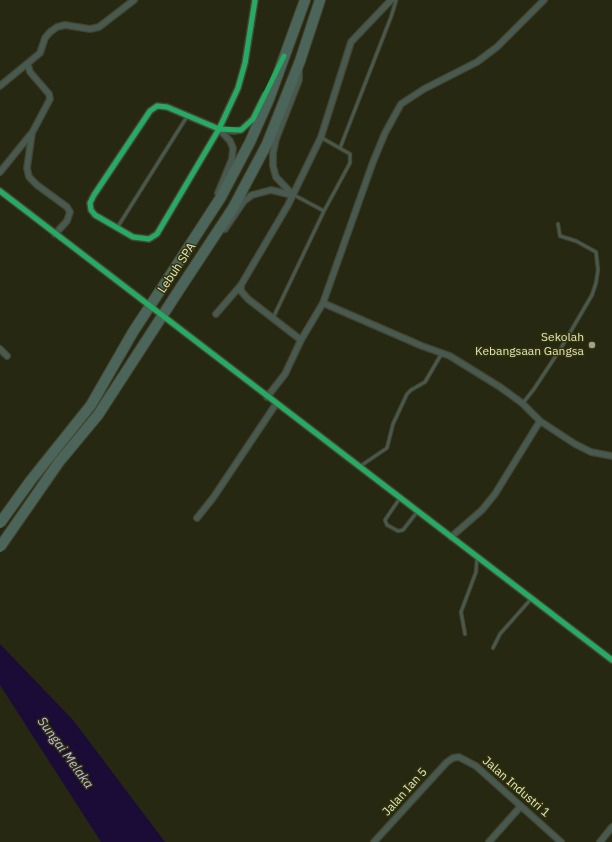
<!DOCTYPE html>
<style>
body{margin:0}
canvas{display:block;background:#272811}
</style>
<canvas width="612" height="842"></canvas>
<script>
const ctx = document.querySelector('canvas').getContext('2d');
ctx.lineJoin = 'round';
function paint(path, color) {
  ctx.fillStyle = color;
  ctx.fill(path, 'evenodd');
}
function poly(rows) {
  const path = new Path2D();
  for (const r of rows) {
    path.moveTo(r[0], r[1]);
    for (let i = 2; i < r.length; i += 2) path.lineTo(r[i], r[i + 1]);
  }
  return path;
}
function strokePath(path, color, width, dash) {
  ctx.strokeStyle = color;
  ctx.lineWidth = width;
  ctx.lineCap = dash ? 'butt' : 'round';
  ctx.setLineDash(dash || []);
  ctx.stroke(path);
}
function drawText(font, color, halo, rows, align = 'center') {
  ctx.font = font + ' "IBM Plex Sans",sans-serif';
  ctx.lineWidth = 3;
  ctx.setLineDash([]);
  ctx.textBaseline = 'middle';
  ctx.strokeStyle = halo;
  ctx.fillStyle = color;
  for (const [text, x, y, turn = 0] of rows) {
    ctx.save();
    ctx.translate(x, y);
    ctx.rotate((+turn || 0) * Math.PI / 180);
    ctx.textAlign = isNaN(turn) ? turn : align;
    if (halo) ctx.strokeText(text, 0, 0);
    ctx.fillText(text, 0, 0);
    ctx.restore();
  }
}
paint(poly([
 [0,644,73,720,165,842,101,842,0,685]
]), '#1a0b37');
const lane = poly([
 [340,148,391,17,396,1,393,0],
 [294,195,324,211],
 [117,228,188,115],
 [273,318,324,211,350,163,350,154,322,138],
 [523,403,534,389,561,348,592,295,596,283,598,270,596,252,576,241,560,236,558,224],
 [359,467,387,448,393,424,407,394,411,390,425,382,442,353],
 [400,498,385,520,387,525,398,531,403,530,417,512],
 [465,634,461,612,476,572,477,558],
 [493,648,500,634,531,599]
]);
const street = poly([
 [255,0,245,63,238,88,219,129,157,234,149,239,133,237,95,215,91,210,90,203,94,195,150,111,157,106,167,107,219,129,234,131,241,130,253,119,265,95],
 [28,65,30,72,49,94,50,99,32,133,27,168,29,177,37,185,67,207,70,212,67,221,55,234],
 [0,86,40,53,45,38,50,32,57,27,65,25,90,29,99,27,134,0],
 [0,172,30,135],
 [0,191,612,660],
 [218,193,232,159,233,148,230,141,219,129],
 [293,195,276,177,273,166,273,153,276,139,299,80,299,71],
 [225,229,244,201,252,195,271,190,292,195],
 [241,285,241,291,248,299,301,340],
 [323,303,422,346,450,356,500,387,522,403,540,421,575,444,591,452,612,456],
 [216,314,241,285,288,205,321,137,351,42,391,0],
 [0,349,7,356],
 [267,397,285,374,301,340,323,303,373,162,385,133,401,104,424,89,477,62,497,47,544,0],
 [197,518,213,498,276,404],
 [451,537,482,510,495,494,540,421],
 [374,842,447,762,453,758,459,757,476,766,561,842],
 [489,842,521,806],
 [600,842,612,827]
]);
const highway = poly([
 [169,277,221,197,250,142,269,99,305,0],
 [181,287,233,208,267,144,300,61,320,0]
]);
strokePath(lane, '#434530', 4.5);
strokePath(street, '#434530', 8);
strokePath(highway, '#434530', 12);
strokePath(lane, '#485950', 2.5);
strokePath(street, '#485950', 5.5);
strokePath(highway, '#4c655a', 10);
const highwayBridge = poly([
 [0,523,31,480,91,405,133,332,169,277],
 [0,547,59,462,98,415,181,287]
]);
strokePath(highwayBridge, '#434530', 12, []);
strokePath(highwayBridge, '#4c655a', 10);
strokePath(poly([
 [255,0,245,63,238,88,219,129,157,234,149,239,133,237,95,215,91,210,90,203,94,195,150,111,157,106,167,107,219,129,241,130,253,119,284,56],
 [0,191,612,660]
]), '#26ab63', 5);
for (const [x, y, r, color] of [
 [592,345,4,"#a1a388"]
]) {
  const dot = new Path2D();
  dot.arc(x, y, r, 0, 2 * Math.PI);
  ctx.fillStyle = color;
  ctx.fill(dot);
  strokePath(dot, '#303207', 1.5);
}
drawText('12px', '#e2e5c8', '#303207', [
 ["Lebuh SPA",177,268,-56],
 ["Jalan Industri 1",516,787,41],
 ["Jalan Ian 5",405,792,-48]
]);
drawText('12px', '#e2e5c8', '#303207', [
 ["Sekolah",584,338],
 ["Kebangsaan Gangsa",584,352]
], 'right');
drawText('italic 13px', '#c2b7fc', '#303207', [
 ["Sungai Melaka",65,753,54]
]);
</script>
